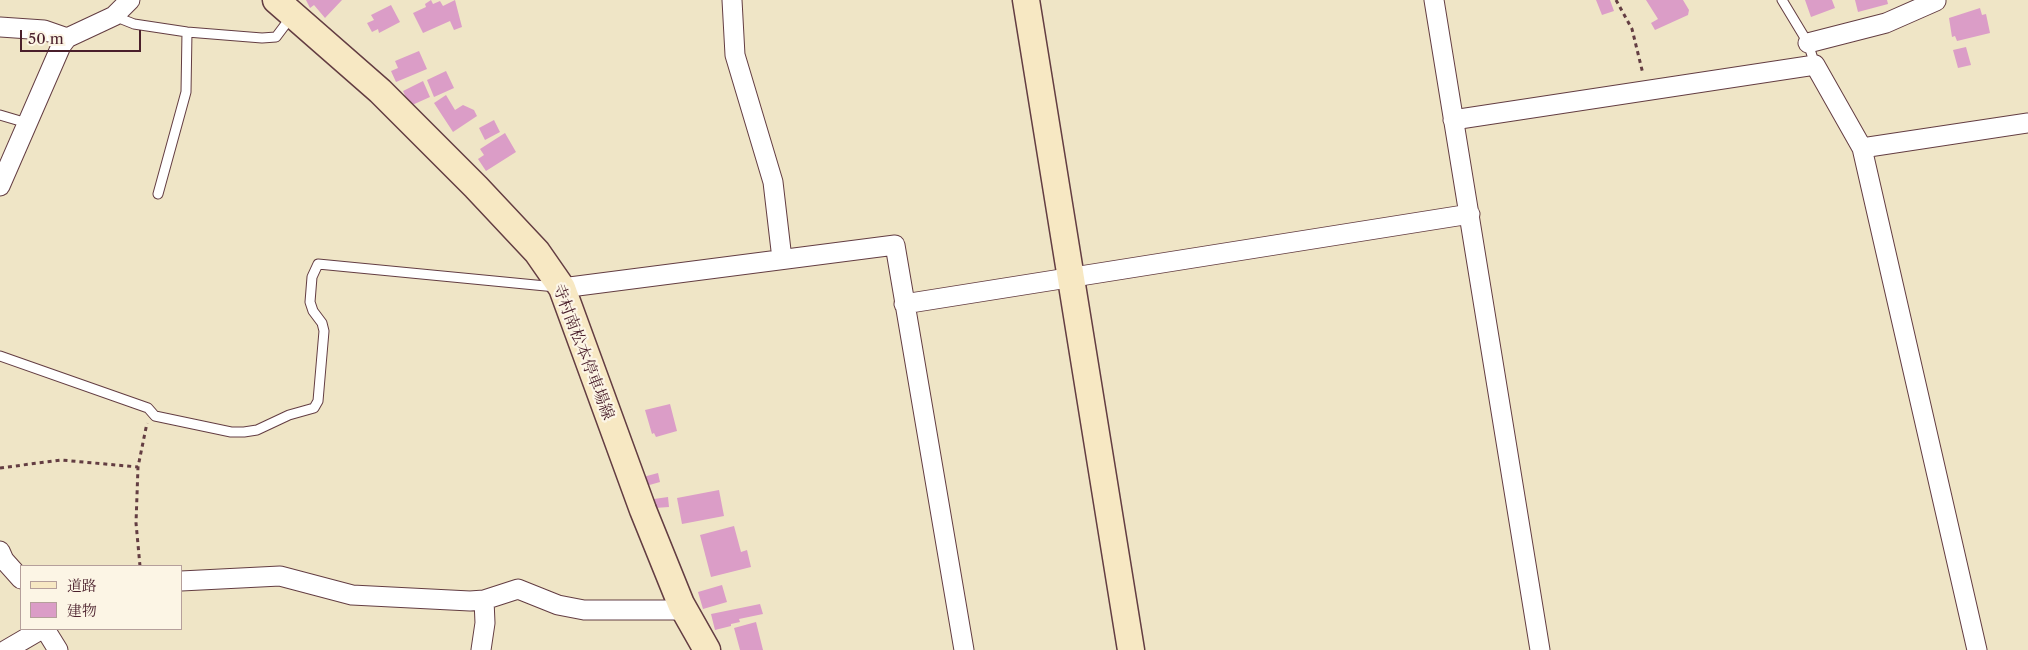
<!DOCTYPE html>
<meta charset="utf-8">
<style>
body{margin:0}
#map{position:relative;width:2028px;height:650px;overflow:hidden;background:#efe5c6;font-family:"Libre Caslon Text","Noto Serif JP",serif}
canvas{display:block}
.legend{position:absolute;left:20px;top:565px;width:162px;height:65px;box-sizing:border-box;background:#fcf5e5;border:1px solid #b59f9b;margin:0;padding:6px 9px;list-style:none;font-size:15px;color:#4a1f2b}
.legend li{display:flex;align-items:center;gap:10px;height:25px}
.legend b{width:25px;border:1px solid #b59f9b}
.scale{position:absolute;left:20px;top:30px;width:121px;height:22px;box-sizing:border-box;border:2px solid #4a1f2b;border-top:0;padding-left:6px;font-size:15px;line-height:18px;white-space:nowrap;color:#4a1f2b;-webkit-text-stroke:4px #fcf5e5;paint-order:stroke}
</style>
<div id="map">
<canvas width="2028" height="650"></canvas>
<ul class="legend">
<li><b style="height:6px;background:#f7e8c3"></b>道路</li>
<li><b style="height:14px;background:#db9dc7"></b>建物</li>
</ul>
<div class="scale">50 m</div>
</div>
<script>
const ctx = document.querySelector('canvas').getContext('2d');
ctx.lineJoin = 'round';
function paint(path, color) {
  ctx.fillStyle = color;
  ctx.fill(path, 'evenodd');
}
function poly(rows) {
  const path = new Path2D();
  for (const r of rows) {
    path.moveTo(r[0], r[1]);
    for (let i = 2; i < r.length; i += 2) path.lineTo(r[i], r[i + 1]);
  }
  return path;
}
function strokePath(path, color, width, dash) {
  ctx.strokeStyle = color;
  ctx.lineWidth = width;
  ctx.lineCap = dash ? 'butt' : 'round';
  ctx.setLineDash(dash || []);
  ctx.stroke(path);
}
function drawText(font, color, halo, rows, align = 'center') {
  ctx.font = font + ' "Libre Caslon Text","Noto Serif JP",serif';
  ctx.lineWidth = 4.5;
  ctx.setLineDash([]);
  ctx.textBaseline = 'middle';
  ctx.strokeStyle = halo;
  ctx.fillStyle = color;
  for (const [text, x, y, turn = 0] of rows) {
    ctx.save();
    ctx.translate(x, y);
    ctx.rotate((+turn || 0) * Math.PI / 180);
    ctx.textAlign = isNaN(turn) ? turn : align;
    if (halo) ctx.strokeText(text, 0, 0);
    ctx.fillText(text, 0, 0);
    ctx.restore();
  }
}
paint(poly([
 [306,0,342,0,325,18,314,5,310,8],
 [431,0,433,4,440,1,443,6,455,0,462,27,454,30,450,21,423,33,413,13,426,7,425,4],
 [1596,0,1610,0,1614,11,1602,15],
 [1646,0,1683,0,1689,10,1688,15,1655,30,1651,23,1658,19],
 [1805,0,1832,0,1835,8,1811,17],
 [1855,0,1887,0,1888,4,1858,12],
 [391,5,400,22,379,33,378,29,372,32,367,23,374,20,371,15],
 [1980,8,1982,15,1986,14,1990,33,1957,41,1955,36,1952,37,1949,18],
 [1966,47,1971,65,1958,68,1953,50],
 [419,51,427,69,396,82,391,71,398,68,395,61],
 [446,71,454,88,434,97,427,80],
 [423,81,430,97,410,106,403,91],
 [446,95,455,110,463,105,474,110,477,116,453,132,434,103],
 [494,120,500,132,485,140,479,128],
 [505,133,516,152,486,171,478,159,484,155,480,149],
 [670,404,677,431,656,437,654,433,652,434,645,410],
 [658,473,660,482,646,486,643,477],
 [719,490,724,516,682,524,677,498],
 [668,497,669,507,655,508,654,499],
 [734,526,741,552,747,550,751,567,711,577,700,535],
 [722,585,727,602,703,609,698,592],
 [760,604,763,614,739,619,740,622,731,624,731,626,715,630,711,614],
 [756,622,763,650,740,650,734,628]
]), '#db9dc7');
const lane = poly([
 [1782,0,1808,43,1815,65],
 [114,16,134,24,187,32,262,38,276,37,291,17],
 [0,115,27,123],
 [158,194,186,92,187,32],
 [0,356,148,408,155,416,231,432,244,432,257,430,289,415,314,408,318,401,324,331,322,323,313,311,310,302,312,277,318,264,556,287]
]);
const street = poly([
 [732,0,735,55,773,182,782,259],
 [1434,0,1540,650],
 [0,27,44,30,67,38],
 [1808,43,1886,23,1936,1],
 [1453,120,1815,65,1862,148,1977,650],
 [1862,148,2028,123],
 [0,186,61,46,67,38,114,16,130,0],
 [562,288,895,245,964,650],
 [904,304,1470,214],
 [0,551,4,560,21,579],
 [181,581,280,576,352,595,470,601,484,600,485,623,481,650],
 [484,600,518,589,558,605,584,610,685,610],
 [45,629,58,650],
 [6,650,42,629]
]);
const secondary = poly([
 [276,0,380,91,476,187,537,252,562,288,643,510,681,604,707,650],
 [1026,0,1131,650]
]);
strokePath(lane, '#633d42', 11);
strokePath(street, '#633d42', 21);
strokePath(secondary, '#633d42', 29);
strokePath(poly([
 [1616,0,1632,29,1643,74],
 [0,468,61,460,138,467],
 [140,566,136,523,138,467,147,423]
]), '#633d42', 3, [4, 4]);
strokePath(lane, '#fff', 9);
strokePath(street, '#fff', 19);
strokePath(secondary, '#f7e8c3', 26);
drawText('16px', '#4a1f2b', '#fcf5e5', [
 ["寺村南松本停車場線",583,352,69]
]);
</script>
